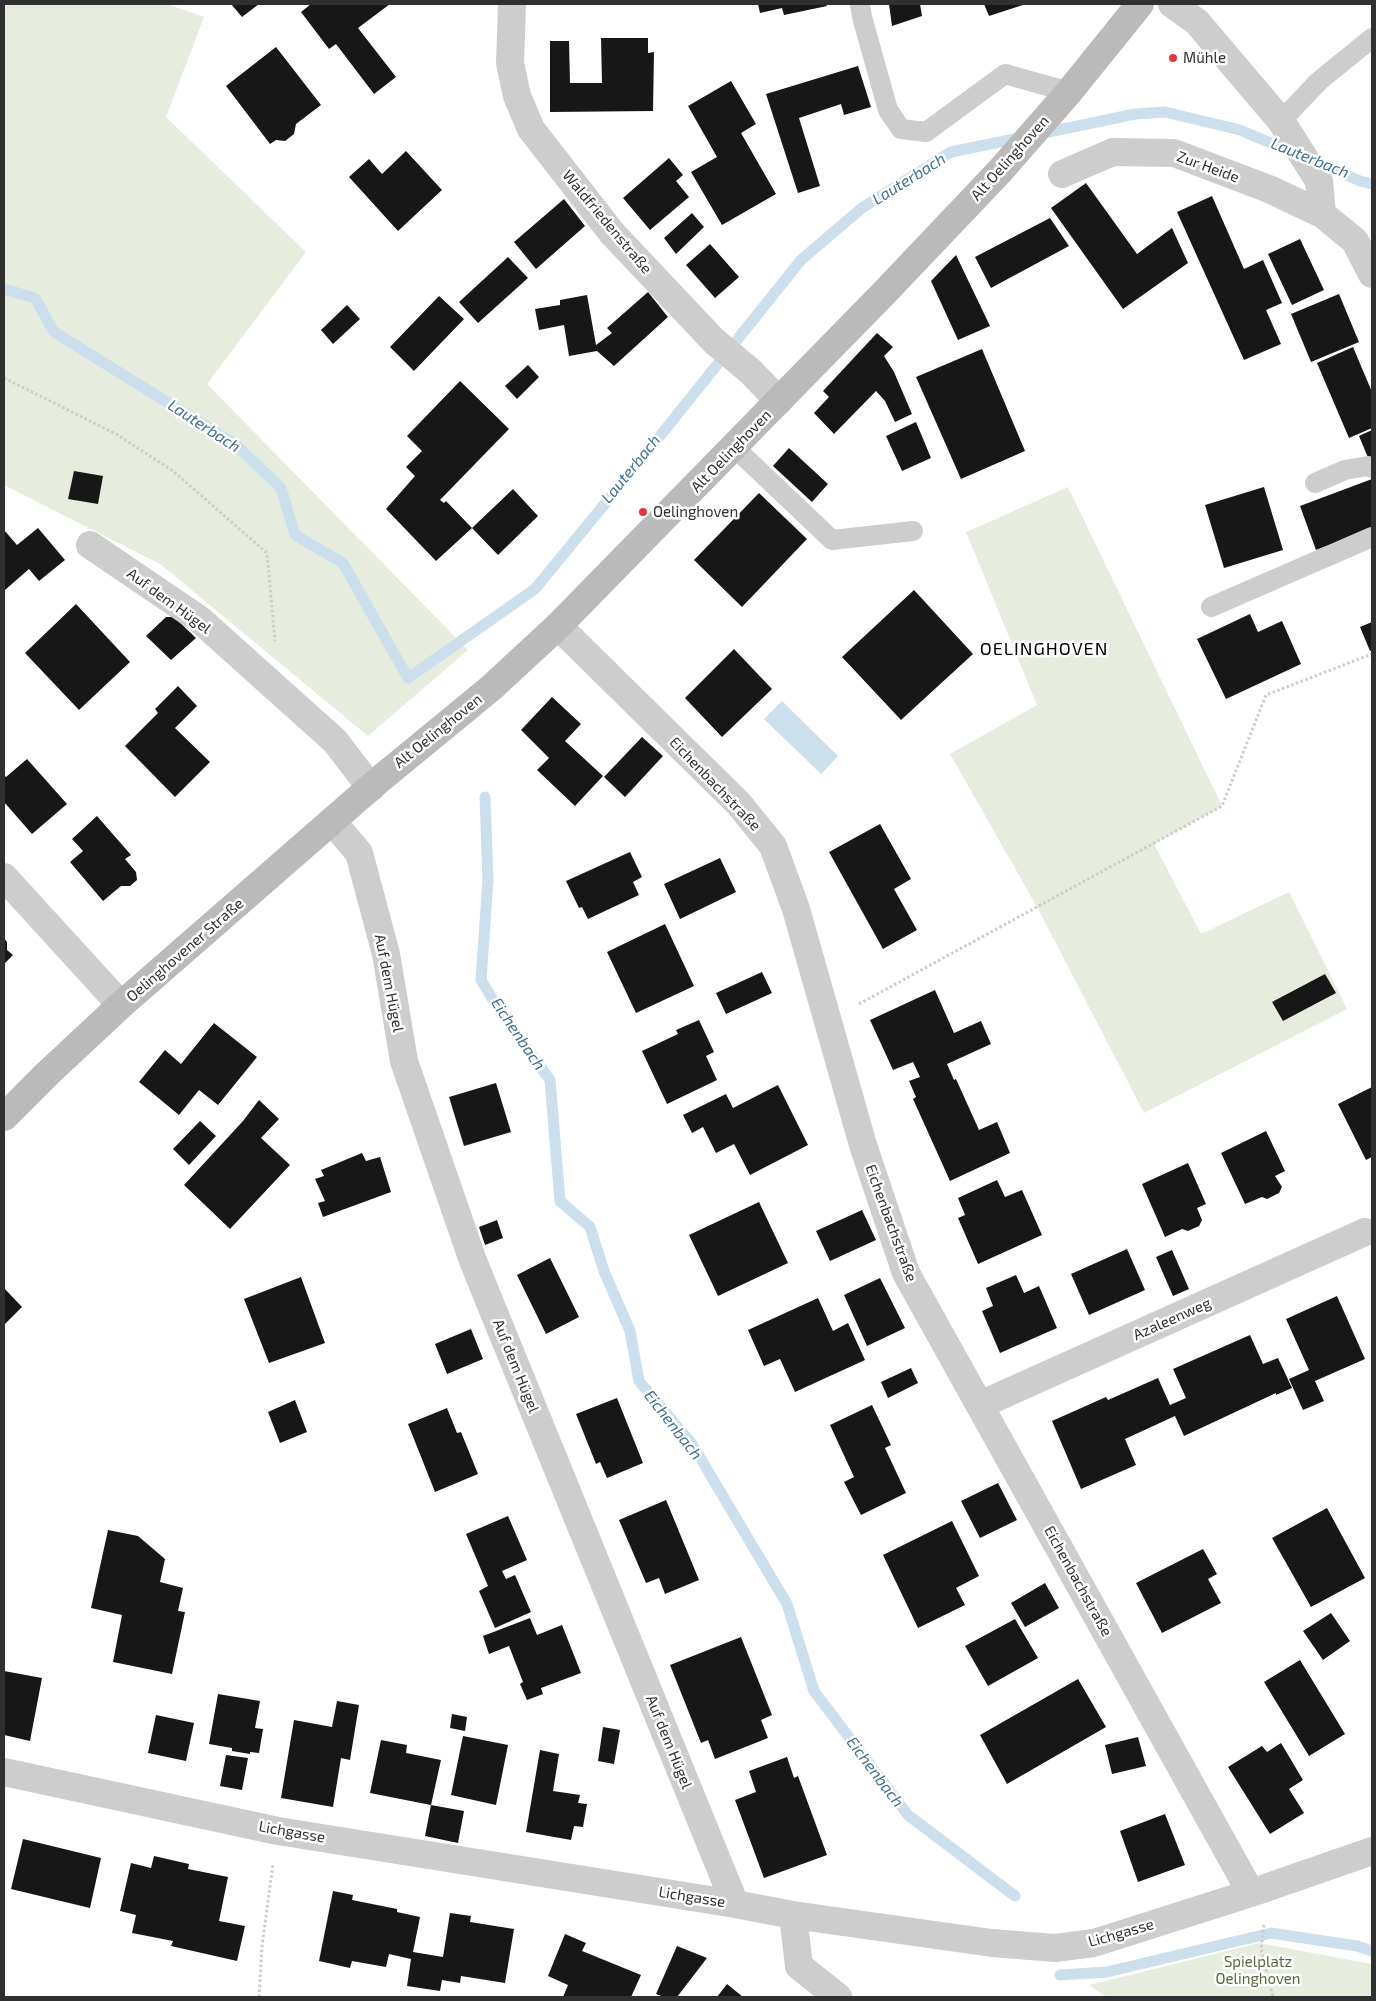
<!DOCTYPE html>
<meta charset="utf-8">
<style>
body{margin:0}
#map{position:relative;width:1376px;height:2001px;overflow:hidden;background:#fff;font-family:"Exo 2",sans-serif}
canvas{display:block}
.frame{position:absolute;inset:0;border:5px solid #303030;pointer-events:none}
</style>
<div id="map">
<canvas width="1376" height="2001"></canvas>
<div class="frame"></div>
</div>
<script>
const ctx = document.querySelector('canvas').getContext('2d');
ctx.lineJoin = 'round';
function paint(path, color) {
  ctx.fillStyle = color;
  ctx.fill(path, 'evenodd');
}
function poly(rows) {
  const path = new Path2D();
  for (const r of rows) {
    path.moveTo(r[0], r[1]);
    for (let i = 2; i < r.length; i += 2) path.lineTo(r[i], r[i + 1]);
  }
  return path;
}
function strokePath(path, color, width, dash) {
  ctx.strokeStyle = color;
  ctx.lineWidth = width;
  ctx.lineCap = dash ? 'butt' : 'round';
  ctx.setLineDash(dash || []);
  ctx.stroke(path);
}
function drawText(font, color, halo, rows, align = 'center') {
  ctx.font = font + ' "Exo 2",sans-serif';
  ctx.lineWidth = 5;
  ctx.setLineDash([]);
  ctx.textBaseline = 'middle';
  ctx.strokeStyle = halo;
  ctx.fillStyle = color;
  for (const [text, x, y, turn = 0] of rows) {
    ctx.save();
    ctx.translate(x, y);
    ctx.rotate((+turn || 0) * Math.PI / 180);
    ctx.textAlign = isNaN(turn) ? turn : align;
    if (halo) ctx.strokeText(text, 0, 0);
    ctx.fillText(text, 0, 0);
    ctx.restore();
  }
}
paint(poly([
 [4,4,167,4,204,17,166,117,306,252,207,384,468,650,368,736,160,564,4,485],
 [1068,487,1222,806,1154,844,1201,934,1289,892,1347,1009,1144,1113,1037,907,950,754,1037,705,966,532],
 [1259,1943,1372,1964,1372,1997,1106,1997,1089,1985]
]), '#e6edde');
paint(poly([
 [782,701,838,756,821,774,764,719]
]), '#cbdfed');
strokePath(poly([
 [1039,134,1135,114,1165,112,1240,130,1294,153],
 [1313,161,1360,181,1372,184],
 [4,289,35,298,54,332,235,444,281,488,295,535,343,563,408,678,535,589,644,456,801,260,862,208,951,152,1024,137],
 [485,797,488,880,481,980,501,1013,550,1080,560,1201,590,1227,604,1271,630,1331,639,1381,692,1444,787,1604,814,1691,908,1815,1015,1896],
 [1060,1975,1107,1972,1271,1933,1357,1946,1372,1951]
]), '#cbdfed', 11);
paint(poly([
 [231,4,259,4,242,17],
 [311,4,390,4,358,28,396,77,374,94,336,44,329,49,301,12],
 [758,4,826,4,827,6,784,15,782,8,760,13],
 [889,4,920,4,922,16,892,26],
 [984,4,1026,4,989,16],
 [601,38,648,38,648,53,654,52,653,111,550,112,550,41,569,41,570,83,602,83],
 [276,47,321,105,296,124,294,134,285,141,276,140,270,144,226,86],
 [858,66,871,107,844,115,841,104,799,118,820,186,798,193,766,94],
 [731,81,756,124,741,133,776,194,722,225,691,172,717,157,688,106],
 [406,151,442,190,398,231,349,177,369,159,382,174],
 [669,158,683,175,676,181,689,197,650,230,623,198],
 [1086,183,1137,254,1172,228,1188,263,1123,309,1051,208],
 [1212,196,1244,269,1263,260,1282,303,1266,310,1281,344,1244,360,1177,212],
 [564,199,585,226,536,269,514,242],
 [692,213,704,227,676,254,664,238],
 [1050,218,1069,246,991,288,975,257],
 [1300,239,1324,290,1292,305,1268,254],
 [710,244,739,277,715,298,686,265],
 [956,255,990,326,958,340,931,281],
 [508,257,528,278,478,323,459,302],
 [648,292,668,317,614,366,597,351,569,356,564,325,539,330,535,309,560,305,560,300,587,295,596,345,612,333,607,328],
 [1339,294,1359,342,1311,362,1291,314],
 [439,296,464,319,414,371,390,347],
 [347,305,360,319,333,344,321,330],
 [877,333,893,347,884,356,894,372,912,414,895,422,885,401,876,391,834,434,814,413,829,397,823,391],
 [1353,347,1372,392,1372,428,1349,438,1317,363],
 [982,349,1025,451,961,479,916,377],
 [528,365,539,377,517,399,505,386],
 [460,381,509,429,440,500,444,503,446,501,472,528,436,561,386,509,415,476,406,467,422,451,407,436],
 [916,422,931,458,902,471,886,436],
 [1372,430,1372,459,1369,460,1359,436],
 [789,448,828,484,812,502,773,466],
 [74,471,103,476,98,504,68,499],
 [1372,479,1372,529,1316,550,1300,506],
 [1264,487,1283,550,1224,568,1205,505],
 [513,489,538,516,498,555,472,528],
 [759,493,807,539,742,607,694,560],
 [38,528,65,560,39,581,29,569,5,590,4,530,17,545],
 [914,590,973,654,901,720,842,657],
 [76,604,130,662,79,710,25,653],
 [1250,614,1258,632,1282,621,1301,664,1226,699,1197,639],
 [166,617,174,617,196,638,171,660,146,636],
 [1372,622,1372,650,1370,651,1360,627],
 [734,649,772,689,722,737,685,698],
 [178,686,197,706,175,728,210,762,175,797,125,746,158,713,155,709],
 [552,697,581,724,565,741,603,776,575,806,537,770,549,758,521,730],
 [642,737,663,756,625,797,604,777],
 [27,759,67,804,32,834,4,802,4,775,6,777],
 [97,816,131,855,125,859,136,872,137,880,130,886,121,886,103,901,70,862,83,851,72,839],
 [880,824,911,879,894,889,917,930,883,949,829,852],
 [630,852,642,877,633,882,639,895,588,919,582,907,579,908,566,881],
 [720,858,736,892,680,919,664,884],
 [665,924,694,986,636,1013,607,952],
 [4,938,7,942,7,950,13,955,4,964],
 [762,972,772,993,726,1014,716,993],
 [1325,974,1336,993,1283,1021,1272,1002],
 [935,990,954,1033,981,1021,991,1044,947,1064,954,1080,956,1079,979,1130,997,1122,1010,1153,950,1181,913,1099,916,1097,909,1081,920,1077,913,1062,893,1070,870,1020],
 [699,1020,714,1052,706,1056,717,1080,667,1104,642,1051,678,1034,676,1030],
 [214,1023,257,1057,218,1105,199,1090,179,1115,139,1082,165,1050,181,1064],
 [496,1083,511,1132,464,1146,449,1097],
 [778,1085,808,1145,750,1175,734,1144,716,1153,703,1127,692,1133,683,1115,726,1094,733,1108],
 [1372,1087,1372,1157,1366,1160,1338,1104],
 [259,1100,279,1119,261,1138,290,1165,230,1229,184,1185,243,1121],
 [200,1121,216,1136,189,1165,173,1149],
 [1266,1131,1285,1171,1275,1176,1282,1187,1279,1193,1267,1199,1262,1197,1245,1204,1221,1153],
 [362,1153,366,1161,380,1157,391,1192,323,1217,318,1203,325,1201,315,1179,324,1176,321,1170],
 [1188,1163,1206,1204,1197,1208,1202,1220,1199,1226,1188,1231,1182,1229,1165,1237,1142,1184],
 [997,1180,1005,1197,1022,1190,1042,1235,978,1264,958,1218,965,1215,958,1198],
 [759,1202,788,1263,718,1296,689,1235],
 [862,1210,876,1240,830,1261,816,1231],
 [497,1220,503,1238,485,1245,479,1227],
 [1127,1249,1145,1290,1089,1315,1071,1274],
 [1172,1250,1189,1289,1173,1296,1156,1257],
 [550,1258,579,1317,546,1334,517,1275],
 [1016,1275,1024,1293,1039,1286,1057,1328,1000,1353,982,1311,993,1306,986,1288],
 [301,1277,325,1343,269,1363,244,1299],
 [880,1278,905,1328,867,1346,844,1295],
 [4,1288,22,1307,4,1325],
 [1337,1296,1365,1359,1315,1381,1324,1401,1303,1410,1289,1379,1309,1370,1286,1319],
 [818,1298,833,1331,848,1323,865,1360,795,1392,780,1359,764,1366,748,1330],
 [471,1329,483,1359,447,1374,435,1344],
 [1250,1335,1263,1364,1278,1358,1292,1388,1276,1395,1276,1393,1184,1436,1175,1416,1125,1439,1136,1465,1081,1489,1052,1421,1106,1397,1108,1400,1158,1378,1170,1405,1186,1398,1173,1369],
 [911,1368,918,1383,888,1398,881,1382],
 [617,1398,643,1463,607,1478,600,1462,596,1464,576,1414],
 [295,1400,307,1432,280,1443,268,1412],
 [872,1405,891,1445,885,1448,906,1493,861,1515,844,1482,854,1477,830,1425],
 [447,1408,457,1433,461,1432,478,1474,435,1492,408,1424],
 [998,1483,1017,1520,980,1538,961,1501],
 [666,1500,699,1580,665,1594,659,1578,646,1583,619,1520],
 [1327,1508,1365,1578,1311,1607,1272,1538],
 [508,1516,527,1560,502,1571,506,1579,515,1575,531,1612,495,1628,479,1591,488,1586,466,1534],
 [952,1521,979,1576,956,1588,965,1605,918,1628,883,1555],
 [108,1530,138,1536,165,1559,160,1582,183,1588,178,1611,185,1612,172,1674,113,1662,122,1615,91,1608],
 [1203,1549,1217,1574,1208,1579,1221,1603,1162,1633,1136,1583],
 [1045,1583,1059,1608,1025,1627,1011,1603],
 [1331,1613,1350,1641,1323,1660,1303,1631],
 [530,1618,537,1635,562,1625,581,1673,541,1688,543,1694,527,1700,520,1684,523,1682,509,1646,489,1654,483,1636],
 [1015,1619,1038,1658,988,1686,965,1646],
 [741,1637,772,1715,761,1720,768,1738,715,1759,708,1740,701,1743,670,1665],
 [1300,1660,1345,1734,1309,1756,1264,1682],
 [4,1671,42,1678,30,1741,4,1735],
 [1078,1679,1106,1727,1007,1784,980,1735],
 [218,1694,260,1701,255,1728,263,1729,259,1753,250,1752,250,1754,232,1751,232,1748,209,1744],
 [337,1701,359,1705,350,1760,341,1758,333,1807,281,1798,294,1720,332,1727],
 [452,1714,467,1717,465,1731,450,1728],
 [156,1715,194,1723,186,1761,148,1753],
 [603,1727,620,1730,614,1764,598,1761],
 [463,1736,508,1745,496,1805,451,1795],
 [1138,1737,1146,1766,1112,1774,1105,1745],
 [381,1740,407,1745,406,1753,441,1760,431,1805,370,1793],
 [1281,1743,1303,1780,1289,1789,1304,1813,1270,1834,1228,1767,1262,1746,1267,1752],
 [540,1750,559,1754,553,1791,580,1795,578,1803,587,1804,583,1827,574,1826,571,1840,526,1832],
 [226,1755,248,1758,242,1790,220,1786],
 [787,1757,794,1778,798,1776,827,1855,764,1878,735,1800,756,1792,749,1771],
 [431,1805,464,1811,458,1843,425,1836],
 [1165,1814,1185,1865,1138,1882,1120,1831],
 [23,1839,101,1858,90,1908,11,1889],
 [154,1856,189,1864,188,1869,228,1877,219,1921,245,1926,237,1961,171,1946,173,1941,132,1933,136,1915,120,1911,131,1863,151,1868],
 [333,1891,353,1895,352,1900,397,1909,397,1912,420,1917,413,1952,443,1957,450,1913,471,1916,470,1922,514,1929,505,1983,461,1976,460,1983,442,1980,440,1991,407,1986,411,1959,389,1954,386,1967,352,1961,350,1968,319,1961],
 [565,1934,586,1943,582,1951,641,1975,631,1997,563,1997,568,1985,548,1976],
 [677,1946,707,1958,677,1997,664,1997,656,1994],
 [727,1984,743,1997,717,1997]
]), '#171717');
strokePath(poly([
 [4,378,116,434,173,471,267,553,275,641],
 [859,1004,1222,806,1266,695,1372,654],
 [1264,1925,1261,1949,1273,1997],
 [259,1997,262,1946,273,1864]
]), '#cdcdcd', 3, [2.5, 2.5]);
strokePath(poly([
 [860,4,862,17,888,110,901,129,926,132,1005,74,1069,92],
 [1281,121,1319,81,1372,38],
 [734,447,832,540,913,531],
 [1315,483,1345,470,1368,466,1372,468],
 [1211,607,1372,537]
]), '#cdcdcd', 20);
strokePath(poly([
 [512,4,510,63,517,96,531,129,612,233,714,341,750,371,779,401],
 [1172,4,1197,22,1281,121,1319,181,1322,214],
 [1062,174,1113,152,1174,153,1269,189,1322,214,1355,241,1372,274],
 [90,545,199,619,335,741,371,788],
 [558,626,739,804,773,846,796,909,863,1145,906,1273,1251,1893],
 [332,821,359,853,386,954,404,1061,473,1261,735,1904],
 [4,877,121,1005],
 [980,1405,1365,1232],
 [4,1772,278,1831,735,1904,793,1915,992,1943,1055,1948,1094,1943,1251,1893,1372,1851],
 [793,1915,799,1966,838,1997]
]), '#cdcdcd', 28);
strokePath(poly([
 [4,1117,47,1074,121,1005,379,780,491,688,558,626,885,292,1000,171,1069,92,1140,4]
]), '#bababa', 28);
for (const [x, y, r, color] of [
 [1173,58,5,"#e5343f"],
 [643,512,5,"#e5343f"]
]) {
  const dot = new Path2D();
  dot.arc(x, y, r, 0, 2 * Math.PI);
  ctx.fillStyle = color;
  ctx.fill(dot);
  strokePath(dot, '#fff', 2);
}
drawText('15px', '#303030', '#fff', [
 ["Mühle",1183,58],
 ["Oelinghoven",653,512]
], 'left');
drawText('15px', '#303030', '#fff', [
 ["Alt Oelinghoven",1010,158,-48],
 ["Zur Heide",1208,167,20],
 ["Waldfriedenstraße",607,222,50],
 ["Alt Oelinghoven",731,451,-46],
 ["Auf dem Hügel",169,601,36],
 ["Alt Oelinghoven",438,731,-39],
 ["Eichenbachstraße",715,784,46],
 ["Oelinghovener Straße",185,950,-41],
 ["Auf dem Hügel",389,983,79],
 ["Eichenbachstraße",891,1223,70],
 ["Azaleenweg",1172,1319,-24],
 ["Auf dem Hügel",516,1366,68],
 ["Eichenbachstraße",1078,1581,61],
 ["Auf dem Hügel",669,1742,68],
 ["Lichgasse",292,1832,10],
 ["Lichgasse",692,1897,9],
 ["Lichgasse",1121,1933,-16]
]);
drawText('15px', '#536c3d', '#fff', [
 ["Spielplatz",1258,1962],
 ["Oelinghoven",1258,1979]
]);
drawText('italic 16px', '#3d7193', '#fff', [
 ["Lauterbach",1310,158,22],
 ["Lauterbach",909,179,-32],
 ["Lauterbach",204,426,33],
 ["Lauterbach",631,469,-51],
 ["Eichenbach",518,1034,56],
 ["Eichenbach",673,1425,52],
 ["Eichenbach",875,1772,53]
]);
ctx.letterSpacing = '1px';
drawText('18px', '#000', '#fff', [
 ["OELINGHOVEN",1044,649]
]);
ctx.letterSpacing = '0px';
</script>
